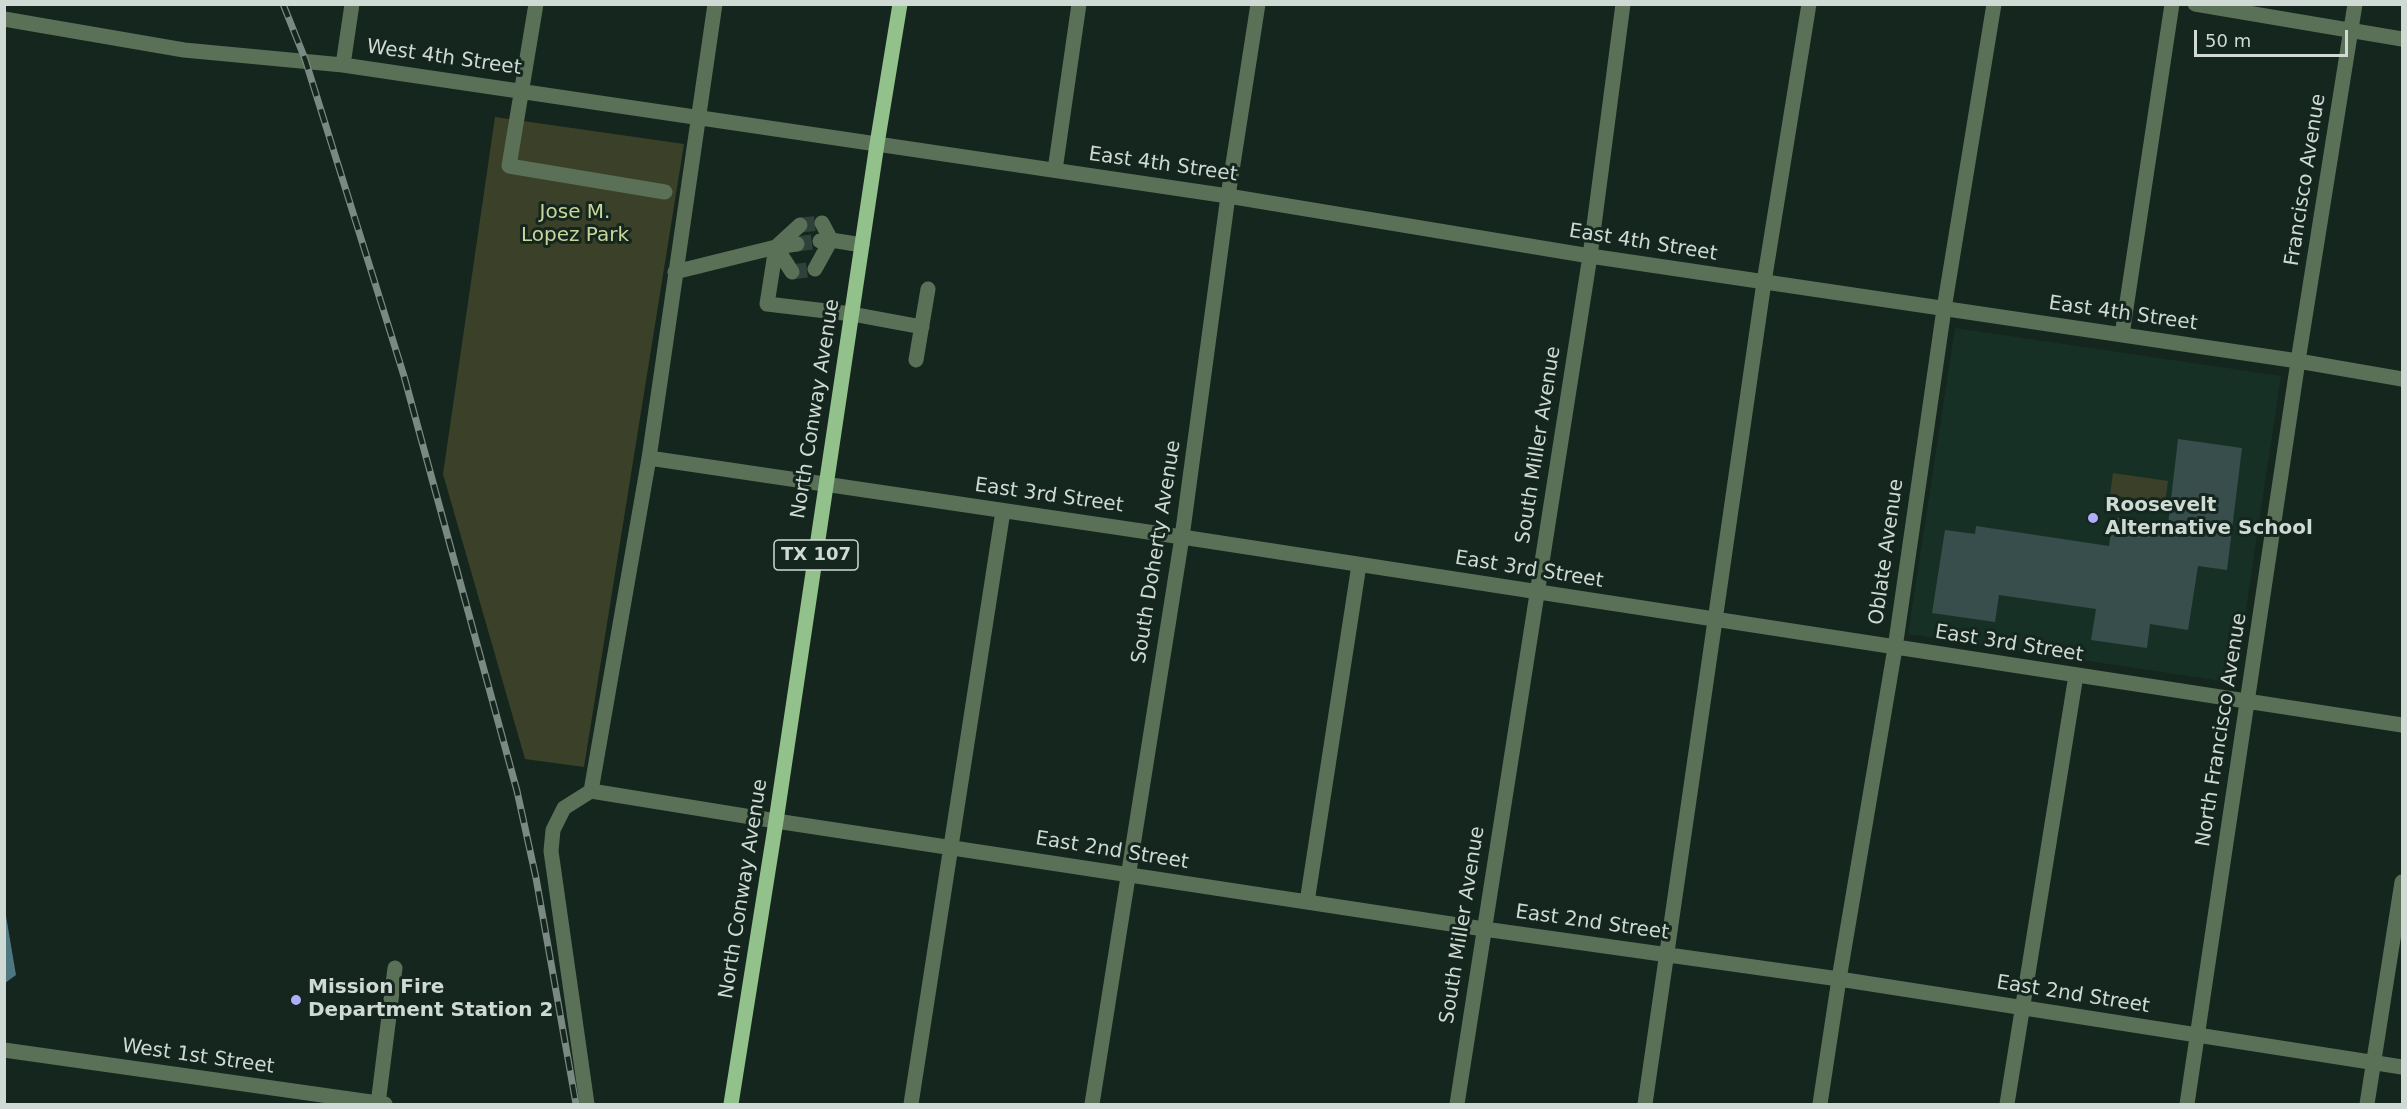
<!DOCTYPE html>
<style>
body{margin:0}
#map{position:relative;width:2407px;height:1109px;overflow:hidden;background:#14261e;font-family:"DejaVu Sans",sans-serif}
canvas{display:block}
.frame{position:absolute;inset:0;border:6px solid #cfdad4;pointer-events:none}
.scale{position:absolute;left:2194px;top:30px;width:154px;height:27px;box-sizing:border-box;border:3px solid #cfdad4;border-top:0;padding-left:8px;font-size:18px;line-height:21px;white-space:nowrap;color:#cfdad4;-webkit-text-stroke:4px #14261e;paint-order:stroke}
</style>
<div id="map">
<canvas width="2407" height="1109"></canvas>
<div class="frame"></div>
<div class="scale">50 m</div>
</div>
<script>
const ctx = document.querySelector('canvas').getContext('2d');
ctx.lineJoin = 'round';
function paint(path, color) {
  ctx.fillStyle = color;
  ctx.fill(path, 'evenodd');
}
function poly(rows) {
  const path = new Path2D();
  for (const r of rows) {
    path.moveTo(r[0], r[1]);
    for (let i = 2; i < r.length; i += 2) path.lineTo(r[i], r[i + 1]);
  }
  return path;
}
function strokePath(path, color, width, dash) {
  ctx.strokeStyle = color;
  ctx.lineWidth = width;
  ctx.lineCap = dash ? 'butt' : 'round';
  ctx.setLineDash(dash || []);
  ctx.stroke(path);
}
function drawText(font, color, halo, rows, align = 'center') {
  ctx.font = font + ' "DejaVu Sans",sans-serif';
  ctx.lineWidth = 6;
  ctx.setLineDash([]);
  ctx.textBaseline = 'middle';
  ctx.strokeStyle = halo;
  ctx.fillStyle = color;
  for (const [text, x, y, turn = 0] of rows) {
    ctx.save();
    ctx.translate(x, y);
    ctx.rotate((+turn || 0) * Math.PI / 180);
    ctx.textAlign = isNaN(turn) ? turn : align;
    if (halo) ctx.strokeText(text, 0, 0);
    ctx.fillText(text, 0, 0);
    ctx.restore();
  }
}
paint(poly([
 [1955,328,2281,376,2235,683,1908,634]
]), '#173026');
paint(poly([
 [495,117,684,144,584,767,525,759,443,474],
 [2113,473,2168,481,2165,503,2110,495]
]), '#3b4028');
paint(poly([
 [5,910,16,975,5,983,4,983]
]), '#4f777f');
paint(poly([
 [2178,439,2242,448,2227,570,2198,566,2188,630,2150,624,2147,648,2091,640,2096,609,1999,595,1995,622,1932,613,1945,530,1975,534,1976,526,2109,546,2113,517,2168,525]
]), '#374e4c');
strokePath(poly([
 [800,225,822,223],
 [797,244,820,241],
 [792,272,815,269]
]), '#304139', 15, [15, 8]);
strokePath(poly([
 [536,4,509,166,665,192],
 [2195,4,2402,39],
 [4,19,184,50,343,65,1228,196,1590,256,2298,361,2402,379],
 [343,65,352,4],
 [1055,170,1079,4],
 [822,223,831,240],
 [820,241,831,240,862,245],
 [776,247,800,225],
 [776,247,792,272],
 [776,247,797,244],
 [815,269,831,240],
 [675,272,776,247,767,304,852,314,922,327],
 [2122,335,2172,4],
 [916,360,928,289],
 [649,458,1182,537,2402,725],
 [591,791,776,821,1484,929,1839,979,2402,1067],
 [1307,902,1359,565],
 [4,1050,385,1104],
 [378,1104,395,968],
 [587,1104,551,851,553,830,564,808,591,791,649,458,715,4],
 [911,1104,1003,511],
 [1092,1104,1182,537,1228,196,1258,4],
 [1457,1104,1590,256,1623,4],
 [1645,1104,1764,282,1809,4],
 [1820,1104,1839,979,1895,648,1944,309,1994,4],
 [2007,1104,2076,675],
 [2187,1104,2298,361,2355,4],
 [2367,1104,2402,882]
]), '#5a7157', 15);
strokePath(poly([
 [731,1104,776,821,877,144,900,4]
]), '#93c18b', 15);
const rail = poly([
 [283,4,305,59,404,376,517,791,536,878,576,1104]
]);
strokePath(rail, '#7a8982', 7);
strokePath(rail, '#14261e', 4.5, [14]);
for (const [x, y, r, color] of [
 [2093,518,6,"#afaefa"],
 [296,1000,6,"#afaefa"]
]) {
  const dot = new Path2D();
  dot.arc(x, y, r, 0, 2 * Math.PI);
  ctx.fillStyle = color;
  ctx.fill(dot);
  strokePath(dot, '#14261e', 2);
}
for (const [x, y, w] of [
 [816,555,84]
]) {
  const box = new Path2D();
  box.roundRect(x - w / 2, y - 15, w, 30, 4.5);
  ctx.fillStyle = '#14261e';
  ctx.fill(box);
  strokePath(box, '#cfdad4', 1.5);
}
drawText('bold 18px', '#cfdad4', null, [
 ["TX 107",816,555]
]);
drawText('20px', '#cfdad4', '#14261e', [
 ["West 4th Street",444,58,8],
 ["East 4th Street",1163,165,8],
 ["Francisco Avenue",2306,180,-81],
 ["East 4th Street",1643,243,9],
 ["East 4th Street",2123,314,8],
 ["North Conway Avenue",816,409,-81],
 ["South Miller Avenue",1539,445,-81],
 ["East 3rd Street",1049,496,8],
 ["South Doherty Avenue",1157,552,-81],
 ["Oblate Avenue",1887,552,-82],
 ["East 3rd Street",1529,570,9],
 ["East 3rd Street",2009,644,9],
 ["North Francisco Avenue",2222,730,-81],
 ["East 2nd Street",1112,851,9],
 ["North Conway Avenue",744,889,-81],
 ["East 2nd Street",1592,923,8],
 ["South Miller Avenue",1463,925,-81],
 ["East 2nd Street",2073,995,9],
 ["West 1st Street",198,1057,8]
]);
drawText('20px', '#c9d59b', '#14261e', [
 ["Jose M.",575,213],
 ["Lopez Park",575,236]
]);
drawText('bold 20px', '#cfdad4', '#14261e', [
 ["Roosevelt",2105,506],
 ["Alternative School",2105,529],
 ["Mission Fire",308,988],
 ["Department Station 2",308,1011]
], 'left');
</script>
